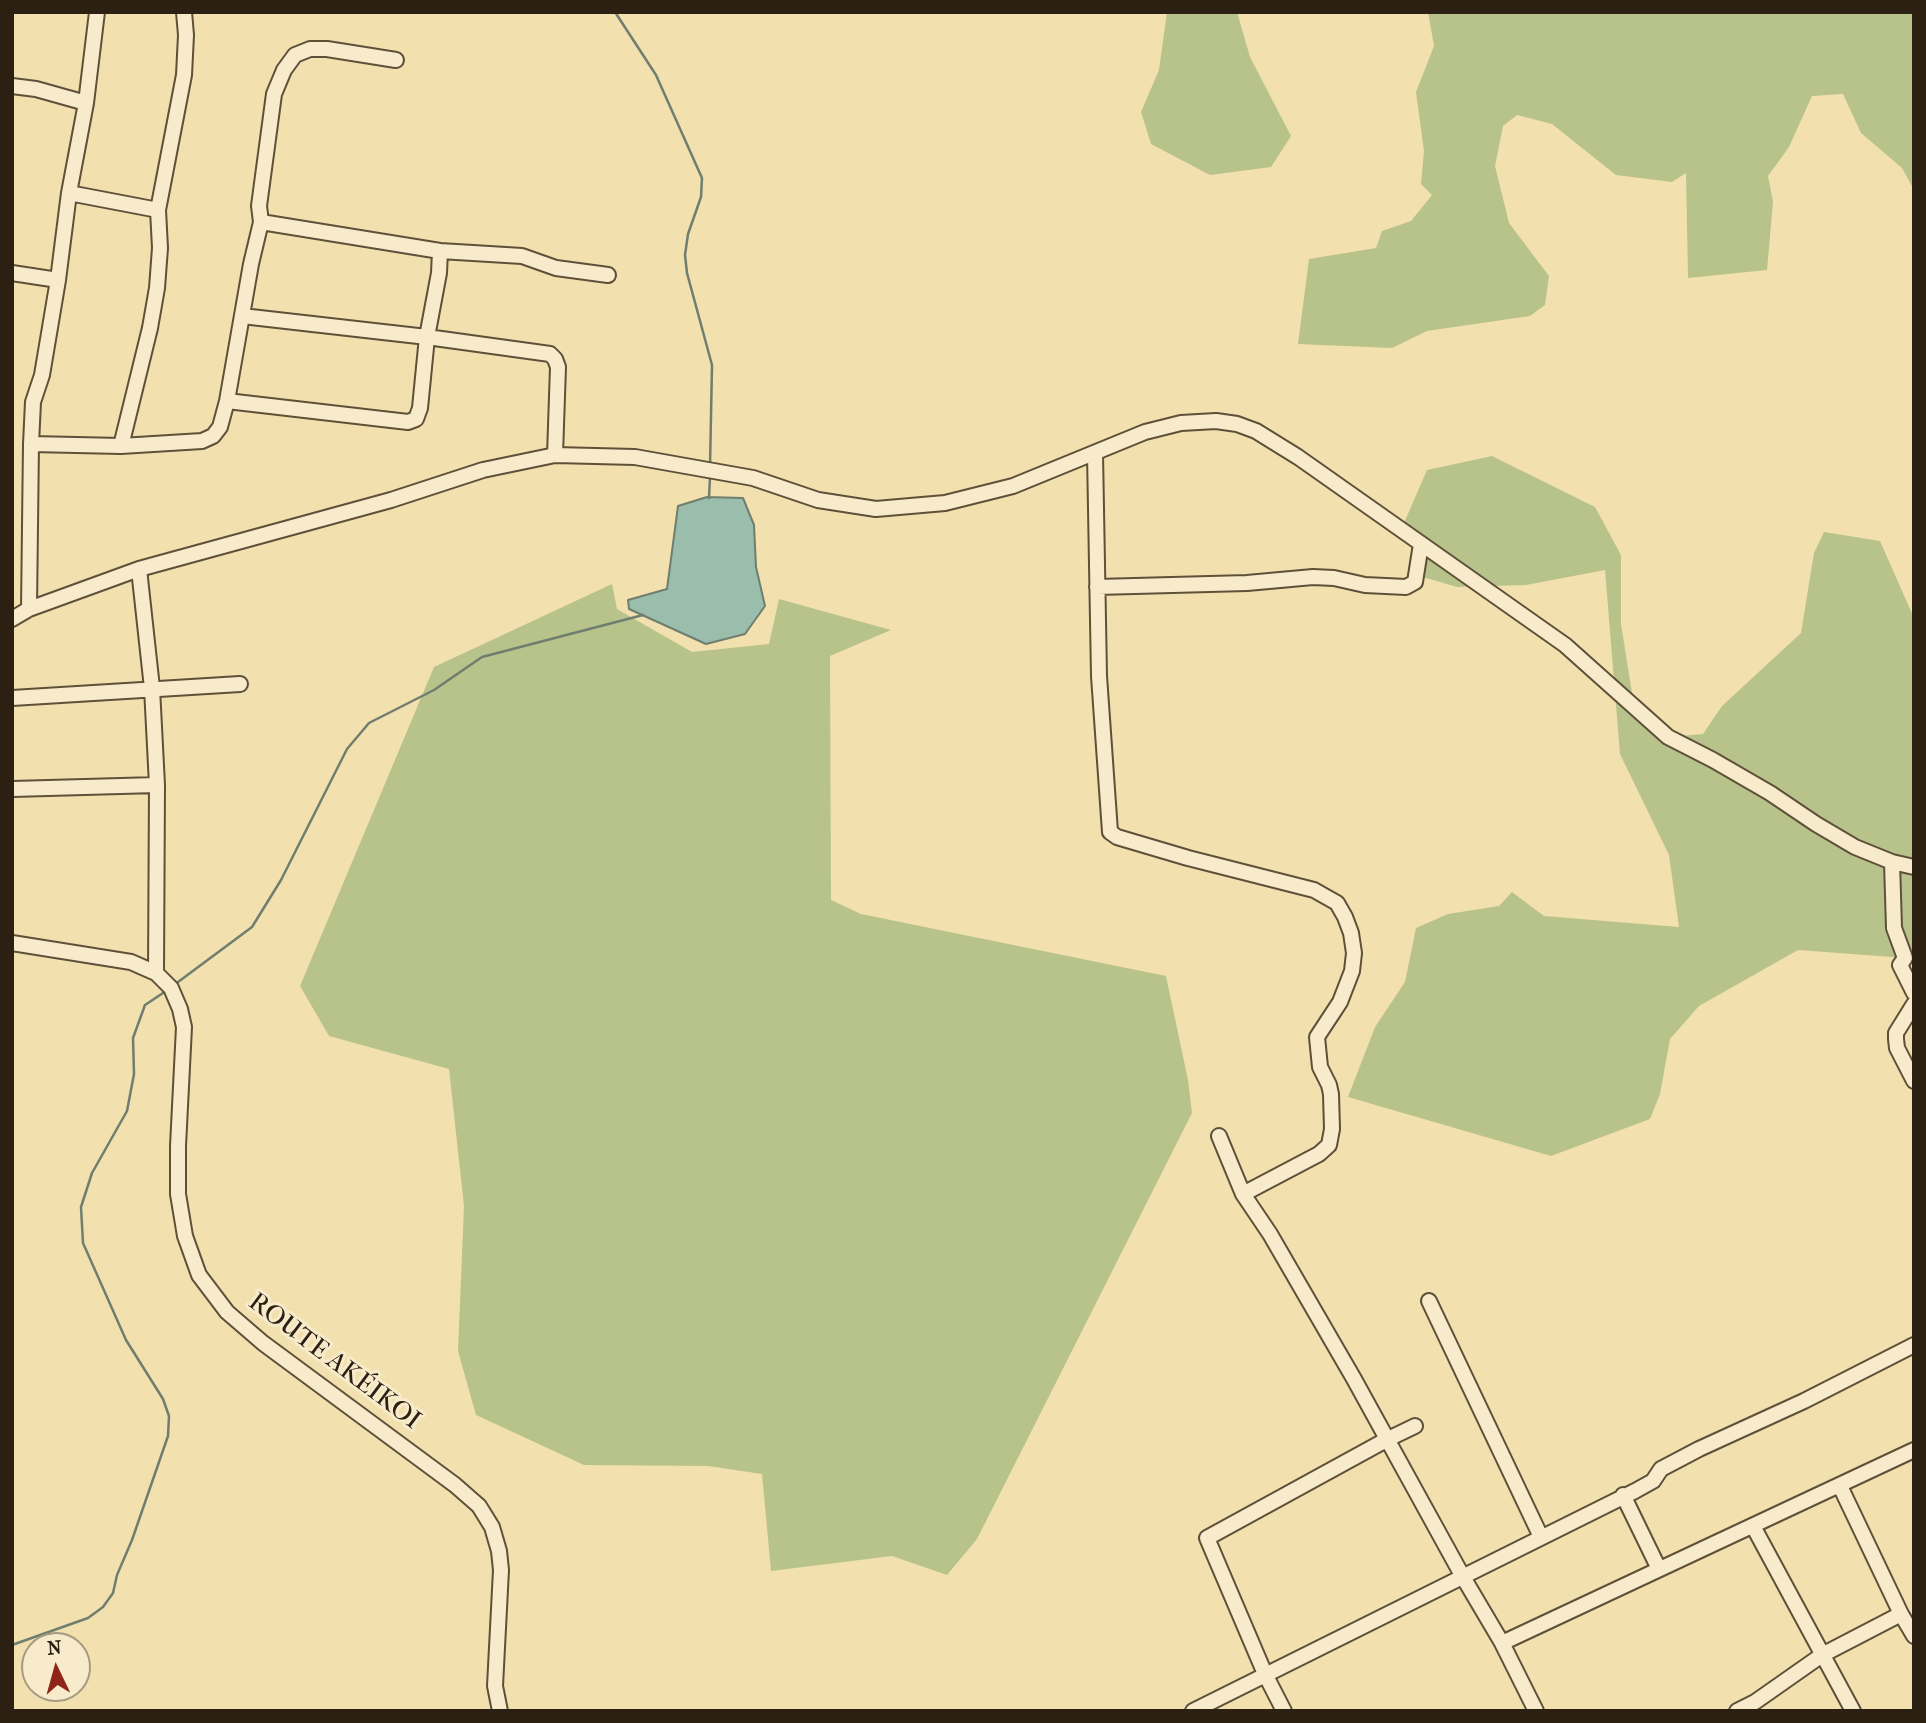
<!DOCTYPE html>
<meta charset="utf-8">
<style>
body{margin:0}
#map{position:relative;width:1926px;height:1723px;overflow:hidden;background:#f3e0af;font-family:"IM FELL French Canon",serif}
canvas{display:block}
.frame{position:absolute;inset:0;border:14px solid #2c2012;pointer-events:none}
.north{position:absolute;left:21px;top:1632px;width:70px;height:70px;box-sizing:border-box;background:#f7ebcb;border:2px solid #a69a81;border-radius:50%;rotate:355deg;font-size:19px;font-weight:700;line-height:28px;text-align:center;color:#2c2012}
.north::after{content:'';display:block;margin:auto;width:24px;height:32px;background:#8f2418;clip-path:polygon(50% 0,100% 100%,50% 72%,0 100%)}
</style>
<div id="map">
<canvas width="1926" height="1723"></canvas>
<div class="frame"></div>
<div class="north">N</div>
</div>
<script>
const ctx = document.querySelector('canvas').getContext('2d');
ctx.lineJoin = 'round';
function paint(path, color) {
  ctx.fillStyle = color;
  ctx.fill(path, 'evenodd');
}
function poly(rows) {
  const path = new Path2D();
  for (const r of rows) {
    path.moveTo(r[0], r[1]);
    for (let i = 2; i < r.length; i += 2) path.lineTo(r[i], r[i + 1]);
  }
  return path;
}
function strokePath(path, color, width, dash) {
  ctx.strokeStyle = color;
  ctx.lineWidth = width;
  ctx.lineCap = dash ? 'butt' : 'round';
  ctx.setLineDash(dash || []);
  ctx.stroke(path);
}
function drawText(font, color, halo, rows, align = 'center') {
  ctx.font = font + ' "IM FELL French Canon",serif';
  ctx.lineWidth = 6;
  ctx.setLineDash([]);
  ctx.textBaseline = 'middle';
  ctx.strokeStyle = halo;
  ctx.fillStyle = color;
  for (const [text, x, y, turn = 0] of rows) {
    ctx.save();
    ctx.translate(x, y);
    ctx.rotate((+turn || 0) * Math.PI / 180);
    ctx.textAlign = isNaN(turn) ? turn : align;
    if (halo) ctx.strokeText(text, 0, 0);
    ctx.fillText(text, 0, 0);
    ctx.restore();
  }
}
paint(poly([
 [1167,12,1237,12,1250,57,1291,136,1271,167,1210,175,1151,144,1141,112,1159,70],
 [1428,12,1914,12,1914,190,1902,168,1861,133,1843,94,1812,96,1789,147,1768,176,1773,202,1767,270,1688,278,1686,173,1672,182,1616,175,1552,124,1517,115,1503,126,1495,166,1509,223,1549,276,1545,305,1530,316,1427,331,1392,348,1298,344,1309,259,1376,248,1382,231,1411,221,1432,195,1421,184,1424,151,1416,92,1434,46],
 [1492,456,1595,507,1621,555,1621,624,1634,706,1668,737,1703,734,1722,706,1801,633,1814,553,1824,532,1880,541,1914,618,1914,961,1905,958,1798,950,1699,1006,1670,1039,1660,1094,1650,1119,1551,1156,1348,1097,1375,1027,1405,982,1416,928,1448,914,1499,906,1512,892,1544,916,1679,927,1669,855,1620,754,1605,570,1526,585,1457,587,1423,577,1404,523,1427,470],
 [612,584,617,609,692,652,769,644,779,599,891,630,830,656,831,900,861,914,1166,976,1188,1080,1192,1113,977,1539,947,1575,892,1556,771,1571,762,1474,708,1466,584,1465,476,1415,458,1351,464,1206,449,1069,329,1036,300,986,434,667]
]), '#b8c38c');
const water = poly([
 [707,497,743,498,754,525,756,567,765,606,745,634,706,644,629,609,628,600,667,589,678,506,707,497]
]);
paint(water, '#9bbdac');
strokePath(water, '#6f7e6e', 2);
strokePath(poly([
 [615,12,656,75,702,178,701,197,688,234,685,255,687,273,712,365,710,467],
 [709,498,710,477],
 [174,985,252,927,281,880,347,749,369,723,434,690,482,657,643,615],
 [12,1645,88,1618,103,1607,113,1593,117,1575,132,1540,168,1436,169,1416,163,1399,126,1340,83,1243,81,1207,92,1173,127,1111,134,1074,133,1038,145,1005,166,991]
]), '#6f7e6e', 2.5);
const minor = poly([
 [12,86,36,89,86,103],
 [69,193,158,210],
 [261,222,440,251,522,256,556,268,608,275],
 [12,273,58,280],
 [242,316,427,337,439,273,440,251],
 [227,401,408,422,416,419,420,408,427,337,550,354,555,359,558,367,555,455],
 [31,444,121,446,202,441,213,436,220,427,227,401,251,264,261,222,259,206,274,94,284,70,295,55,310,49,327,49,396,60],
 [121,446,150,328,157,288,160,248,158,210,184,75,186,35,184,12],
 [1095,453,1099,676,1110,832,1117,837,1188,858,1314,890,1337,903,1345,917,1351,933,1354,953,1352,971,1340,1002,1317,1037,1320,1067,1329,1085,1331,1094,1332,1129,1329,1145,1319,1154,1243,1194],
 [139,569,152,688,157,785,156,973],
 [1097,587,1247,583,1313,577,1334,578,1365,585,1406,587,1415,582,1421,544],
 [29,609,31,444,33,402,42,375,58,280,69,193,86,103,97,12],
 [12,619,29,609,139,569,391,500,483,470,555,455,635,457,753,478,818,500,876,509,945,503,1013,486,1145,432,1181,423,1216,421,1237,424,1256,431,1298,457,1565,645,1668,737,1713,760,1770,793,1816,824,1855,847,1892,862,1914,867],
 [12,698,240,684],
 [12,789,157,785],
 [1892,862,1894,928,1905,958,1900,965,1914,993],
 [12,943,131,962,156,973,171,988,180,1009,184,1027,178,1146,178,1194,185,1236,199,1275,227,1312,263,1343,455,1485,479,1506,492,1527,499,1551,501,1570,495,1686,500,1711],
 [1914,1004,1896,1033,1896,1039,1897,1048,1914,1081],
 [1219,1136,1243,1194,1270,1234,1354,1379,1463,1577,1502,1643,1536,1711],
 [1429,1301,1541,1537],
 [1840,1486,1901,1614,1914,1636],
 [1623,1495,1659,1569],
 [1753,1526,1853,1711],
 [1502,1643,1914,1450],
 [1193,1711,1635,1491,1653,1481,1661,1469,1699,1449,1804,1401,1914,1345],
 [1284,1711,1265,1674,1207,1538,1386,1440,1415,1426],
 [1737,1711,1755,1702,1822,1655,1901,1614]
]);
strokePath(minor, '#5e5039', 18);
strokePath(minor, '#f7ebcb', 14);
drawText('26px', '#2c2012', '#f7ebcb', [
 ["ROUTE AKÉIKOI",334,1362,37]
]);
</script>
